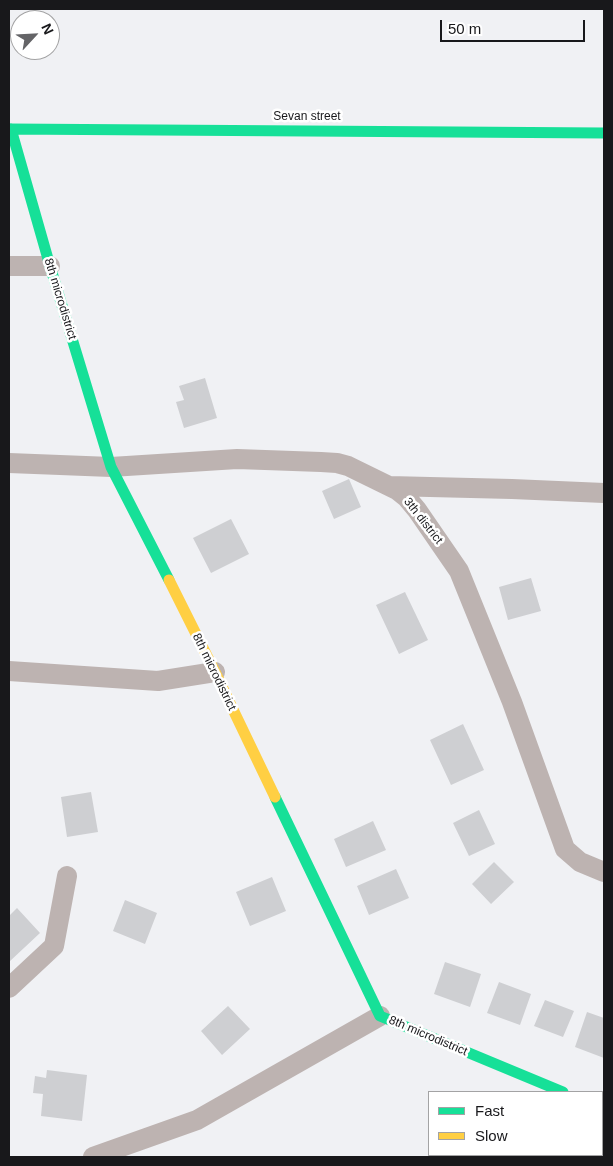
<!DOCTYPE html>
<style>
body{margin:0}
#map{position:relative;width:613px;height:1166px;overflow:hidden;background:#f0f1f4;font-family:Helvetica,sans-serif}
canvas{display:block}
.frame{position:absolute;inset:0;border:10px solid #18181b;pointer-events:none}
.legend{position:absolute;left:428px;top:1091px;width:175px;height:65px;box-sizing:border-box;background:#fff;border:1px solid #a3a3a4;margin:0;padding:6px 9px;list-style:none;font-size:15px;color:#18181b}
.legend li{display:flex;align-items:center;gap:10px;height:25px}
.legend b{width:25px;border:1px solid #a3a3a4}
.north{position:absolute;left:10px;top:10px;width:50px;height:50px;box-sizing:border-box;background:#fff;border:1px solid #a3a3a4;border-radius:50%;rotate:65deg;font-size:14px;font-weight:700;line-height:20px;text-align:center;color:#18181b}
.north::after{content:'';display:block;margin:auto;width:18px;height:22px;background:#646467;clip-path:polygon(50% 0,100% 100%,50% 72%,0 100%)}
.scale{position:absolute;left:440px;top:20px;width:145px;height:22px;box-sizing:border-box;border:2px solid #18181b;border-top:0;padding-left:6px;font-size:15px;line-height:18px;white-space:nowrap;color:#18181b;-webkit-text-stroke:4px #fff;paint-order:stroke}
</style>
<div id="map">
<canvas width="613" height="1166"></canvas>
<div class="frame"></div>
<ul class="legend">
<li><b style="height:6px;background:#16e098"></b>Fast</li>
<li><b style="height:6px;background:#ffcf43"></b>Slow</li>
</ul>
<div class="north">N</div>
<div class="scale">50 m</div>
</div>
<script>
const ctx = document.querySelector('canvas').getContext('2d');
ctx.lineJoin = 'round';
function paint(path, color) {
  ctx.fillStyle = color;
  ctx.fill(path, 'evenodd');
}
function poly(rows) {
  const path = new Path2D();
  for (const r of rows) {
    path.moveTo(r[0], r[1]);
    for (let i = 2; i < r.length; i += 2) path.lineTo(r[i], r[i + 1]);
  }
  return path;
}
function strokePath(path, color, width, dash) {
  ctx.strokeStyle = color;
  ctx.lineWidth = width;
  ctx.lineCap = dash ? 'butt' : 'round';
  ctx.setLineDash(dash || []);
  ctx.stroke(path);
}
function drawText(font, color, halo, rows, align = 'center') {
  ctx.font = font + ' Helvetica,sans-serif';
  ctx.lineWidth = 5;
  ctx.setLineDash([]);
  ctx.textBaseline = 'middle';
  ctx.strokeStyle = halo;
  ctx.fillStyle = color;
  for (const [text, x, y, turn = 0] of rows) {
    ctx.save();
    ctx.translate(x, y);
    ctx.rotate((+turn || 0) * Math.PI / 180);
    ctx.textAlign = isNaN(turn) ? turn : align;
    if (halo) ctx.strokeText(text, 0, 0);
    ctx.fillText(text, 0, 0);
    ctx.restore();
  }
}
paint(poly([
 [205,378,217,418,184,428,176,402,184,400,179,386],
 [349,479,361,507,334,519,322,491],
 [231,519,249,554,211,573,193,538],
 [531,578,541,611,508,620,499,587],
 [405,592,428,640,399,654,376,605],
 [463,724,484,770,451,785,430,740],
 [91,792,98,832,67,837,61,797],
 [479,810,495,844,469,856,453,823],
 [373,821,386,850,346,867,334,839],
 [494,862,514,882,491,904,472,884],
 [396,869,409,898,369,915,357,886],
 [272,877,286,911,250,926,236,892],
 [125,900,157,913,145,944,113,931],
 [17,908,40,933,9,962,9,916],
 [445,962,481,974,470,1007,434,994],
 [499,982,531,994,520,1025,487,1013],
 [545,1000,574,1011,563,1037,534,1026],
 [228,1006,250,1029,222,1055,201,1031],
 [587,1012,604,1018,604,1058,575,1047],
 [47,1070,87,1075,82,1121,41,1116,43,1094,33,1093,35,1076,46,1078],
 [567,1155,600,1155,600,1157,566,1157]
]), '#cecfd2');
strokePath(poly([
 [9,266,50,266],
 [9,463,111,467,237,459,321,462,337,463,348,466,397,490,407,498,417,510,459,571,512,702,565,849,580,862,604,872],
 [389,486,512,489,604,493],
 [9,671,158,681,215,672],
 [9,988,54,946,67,876],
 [602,1108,604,1109],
 [93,1157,197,1120,380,1016]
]), '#bdb3b1', 20);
strokePath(poly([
 [9,129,604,133],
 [11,129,50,266,111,467,169,580],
 [275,797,380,1016,563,1092]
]), '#16e098', 11);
strokePath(poly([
 [169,580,215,672,275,797]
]), '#ffcf43', 11);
drawText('12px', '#18181b', '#fff', [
 ["Sevan street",307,117],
 ["8th microdistrict",60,299,73],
 ["3th district",423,521,52],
 ["8th microdistrict",214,672,64],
 ["8th microdistrict",428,1036,23]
]);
</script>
